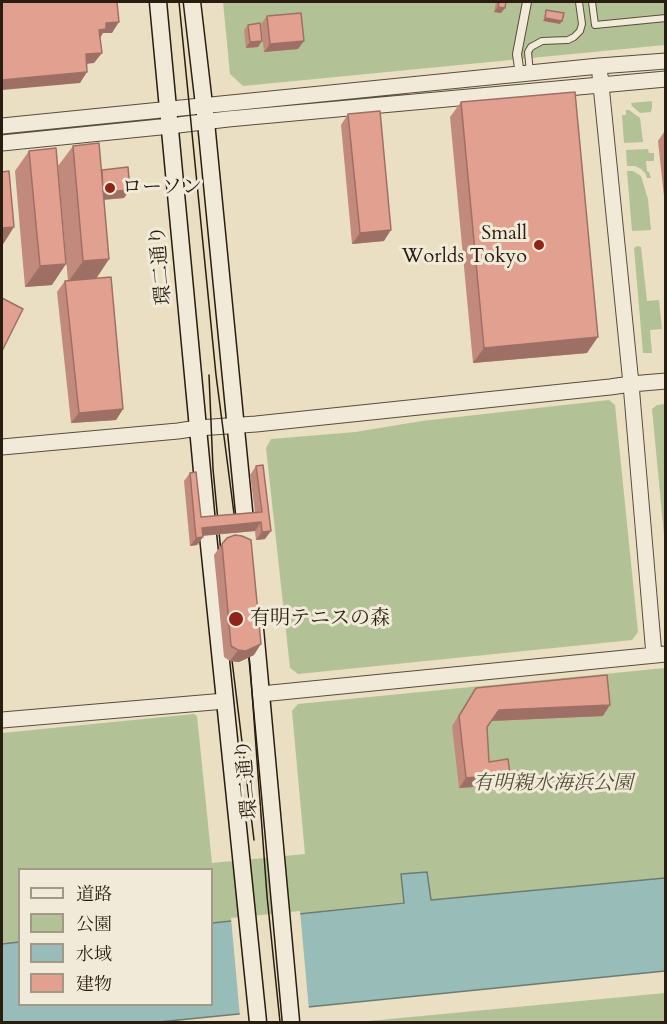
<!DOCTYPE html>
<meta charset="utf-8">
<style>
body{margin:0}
#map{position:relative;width:667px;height:1024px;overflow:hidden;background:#eadec3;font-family:Cardo,"Noto Serif JP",serif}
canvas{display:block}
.frame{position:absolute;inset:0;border:3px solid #291d0f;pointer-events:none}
.legend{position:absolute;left:18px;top:868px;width:195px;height:138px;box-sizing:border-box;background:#f1ead8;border:2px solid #a19888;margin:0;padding:8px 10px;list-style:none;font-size:18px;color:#291d0f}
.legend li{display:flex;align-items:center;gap:12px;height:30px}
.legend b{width:30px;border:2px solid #a19888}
</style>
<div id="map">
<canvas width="667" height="1024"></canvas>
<div class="frame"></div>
<ul class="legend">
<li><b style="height:8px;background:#f1ead8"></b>道路</li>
<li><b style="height:16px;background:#b3c296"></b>公園</li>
<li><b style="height:16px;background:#98bcb7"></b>水域</li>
<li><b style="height:16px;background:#e2a090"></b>建物</li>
</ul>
</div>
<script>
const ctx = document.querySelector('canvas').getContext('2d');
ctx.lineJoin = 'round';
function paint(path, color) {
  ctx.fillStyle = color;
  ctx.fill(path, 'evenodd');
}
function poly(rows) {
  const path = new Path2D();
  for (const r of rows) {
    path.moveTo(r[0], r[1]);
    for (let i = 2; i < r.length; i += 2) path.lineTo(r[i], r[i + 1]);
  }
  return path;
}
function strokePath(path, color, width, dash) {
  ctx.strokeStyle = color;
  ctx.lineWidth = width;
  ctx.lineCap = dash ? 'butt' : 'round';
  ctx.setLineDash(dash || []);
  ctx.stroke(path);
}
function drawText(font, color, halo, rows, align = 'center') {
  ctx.font = font + ' Cardo,"Noto Serif JP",serif';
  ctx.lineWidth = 6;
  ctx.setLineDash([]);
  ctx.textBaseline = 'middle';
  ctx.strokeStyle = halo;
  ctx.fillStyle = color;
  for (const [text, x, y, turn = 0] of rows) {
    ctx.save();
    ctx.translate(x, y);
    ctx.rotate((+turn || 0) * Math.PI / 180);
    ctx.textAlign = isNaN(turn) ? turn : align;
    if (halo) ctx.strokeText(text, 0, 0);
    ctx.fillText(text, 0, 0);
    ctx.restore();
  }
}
paint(poly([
 [223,2,665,2,665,45,243,86,230,74],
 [652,101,652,109,651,110,651,112,640,113,632,106,631,103],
 [626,110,629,110,640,118,643,142,624,143,622,115,626,115],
 [648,149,649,153,654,153,654,161,646,161,647,171,649,172,651,178,647,178,645,173,641,169,635,166,627,166,626,150],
 [627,171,633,171,641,176,648,199,651,230,632,231],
 [637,246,641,247,647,301,659,300,662,329,650,330,652,353,643,353,634,248],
 [609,400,615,405,638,632,632,640,298,674,290,668,266,448,271,439,355,432,422,421],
 [665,404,666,404,665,546,652,409,657,405],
 [665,668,665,878,430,900,426,872,401,874,404,902,212,923,212,870,20,870,19,942,2,944,2,733,194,714,197,716,212,863,305,854,292,711,298,704],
 [665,993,665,1022,358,1022]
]), '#b3c296');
const water = poly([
 [427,872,431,900,665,878,665,971,159,1022,2,1022,2,944,19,942,20,1004,212,1004,212,923,404,903,401,874,427,872]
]);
paint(water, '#98bcb7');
strokePath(water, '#6c7c74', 1.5);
paint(poly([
 [300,911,309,1010,240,1017,231,918]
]), '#eadec3');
const service = poly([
 [592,2,595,25,666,18],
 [530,73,528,52,531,47,542,41,568,40,574,37,580,31,582,24,579,2]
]);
const pedestrian = poly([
 [519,68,517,54,527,2]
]);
const tertiary = poly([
 [600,75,631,384,654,655],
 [2,126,599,66,666,61],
 [2,143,170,126,228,119,666,79],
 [2,447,178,431,198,428,256,424,610,387,631,384,666,381],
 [261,694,666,654],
 [2,720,225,701]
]);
const secondary = poly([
 [158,2,207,524],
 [192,2,206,122,245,521],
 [208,535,258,1022],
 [255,629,291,1022]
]);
strokePath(service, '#594d3c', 8);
strokePath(pedestrian, '#594d3c', 10);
strokePath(tertiary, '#594d3c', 17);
strokePath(secondary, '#291d0f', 19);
strokePath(service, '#f1ead8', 6);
strokePath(pedestrian, '#f1ead8', 8);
strokePath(tertiary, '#f1ead8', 15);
strokePath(secondary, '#f1ead8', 16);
strokePath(poly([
 [179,2,216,375,236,529],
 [209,375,213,469,222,563],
 [247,640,250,665,267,896,280,1022],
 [230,644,254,840]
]), '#291d0f', 1.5);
paint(poly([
 [496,2,506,2,501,13,494,12],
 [267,16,298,49,264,52,261,24],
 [248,25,258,47,246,48,244,30],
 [461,102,587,353,473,363,450,117],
 [348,114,384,241,352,244,341,125],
 [666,129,666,215,658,141],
 [73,146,102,170,124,198,104,200,109,259,96,279,123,409,116,420,71,423,57,292,65,281,68,281,58,166],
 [29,151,52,285,25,287,15,171],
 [256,466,265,539,256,540,255,531,203,536,203,537,197,545,190,546,184,481,190,473,201,517,255,512,250,475],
 [222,544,254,655,239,662,230,661,224,657,214,555],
 [476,688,603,716,491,721,487,727,489,762,510,774,502,785,459,788,452,726]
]), '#c28a7c');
paint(poly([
 [498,7,505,8,501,13,494,12],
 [545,18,562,21,560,24,543,21],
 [119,22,112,33,103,33,99,40,99,30,106,23],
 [262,41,258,47,246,48,250,42],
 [304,41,298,49,264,52,270,44],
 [102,53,94,63,78,65,86,54],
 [87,72,80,83,2,90,2,80],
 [130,190,124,198,98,200,103,192],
 [14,227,2,246,2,228],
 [391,230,384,241,352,244,360,233],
 [109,259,95,280,68,282,83,261],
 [66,264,52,285,25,287,40,266],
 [598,337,587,353,473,363,484,348],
 [123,409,116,420,71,423,79,413],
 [261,522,255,531,197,536,202,528],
 [271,531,265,539,256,540,262,532],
 [203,537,197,545,190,546,196,538],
 [261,644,254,655,239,662,230,661,238,650],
 [610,705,603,716,491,721,499,710],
 [510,774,502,785,459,788,466,778]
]), '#9e7065');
const building = poly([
 [2,2,117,2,119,22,106,23,106,29,99,30,102,53,86,54,87,72,2,80,2,2],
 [499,2,506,2,505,8,498,7,499,2],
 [546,10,564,13,562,21,545,18,546,10],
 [301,13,304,41,270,44,267,16,301,13],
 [260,23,262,41,250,42,248,25,260,23],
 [575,92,598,337,484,348,461,102,575,92],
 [380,111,391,230,360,233,348,114,380,111],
 [99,143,109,259,83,261,73,146,99,143],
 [56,148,66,264,40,266,29,151,56,148],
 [128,167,130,190,103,192,102,170,128,167],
 [9,171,14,227,2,228,2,172,9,171],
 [111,277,123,409,79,413,65,281,111,277],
 [2,298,23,309,2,351,2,298],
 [263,465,271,531,262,532,261,522,202,528,203,537,196,538,190,473,196,472,201,517,262,512,256,466,263,465],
 [235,535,242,536,251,540,261,644,246,651,238,650,231,646,222,544,227,538,235,535],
 [607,675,610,705,499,710,487,727,489,762,508,759,510,774,466,778,459,716,476,688,607,675]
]);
paint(building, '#e2a090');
strokePath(building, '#9e7065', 1.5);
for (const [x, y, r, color] of [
 [110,188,6,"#8f2418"],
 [539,245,6,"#8f2418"],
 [236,619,8,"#8f2418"]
]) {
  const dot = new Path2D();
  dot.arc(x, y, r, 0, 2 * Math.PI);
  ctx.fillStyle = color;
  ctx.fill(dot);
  strokePath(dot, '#f1ead8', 2);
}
drawText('20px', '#291d0f', '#f1ead8', [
 ["ローソン",122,188],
 ["Small",527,234,"right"],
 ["Worlds Tokyo",527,257,"right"],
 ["有明テニスの森",250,619]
], 'left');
drawText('20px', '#291d0f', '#f1ead8', [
 ["環二通り",162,265,-95],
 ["環二通り",248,779,-95]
]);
drawText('italic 20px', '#524f38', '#f1ead8', [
 ["有明親水海浜公園",553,784]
]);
</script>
